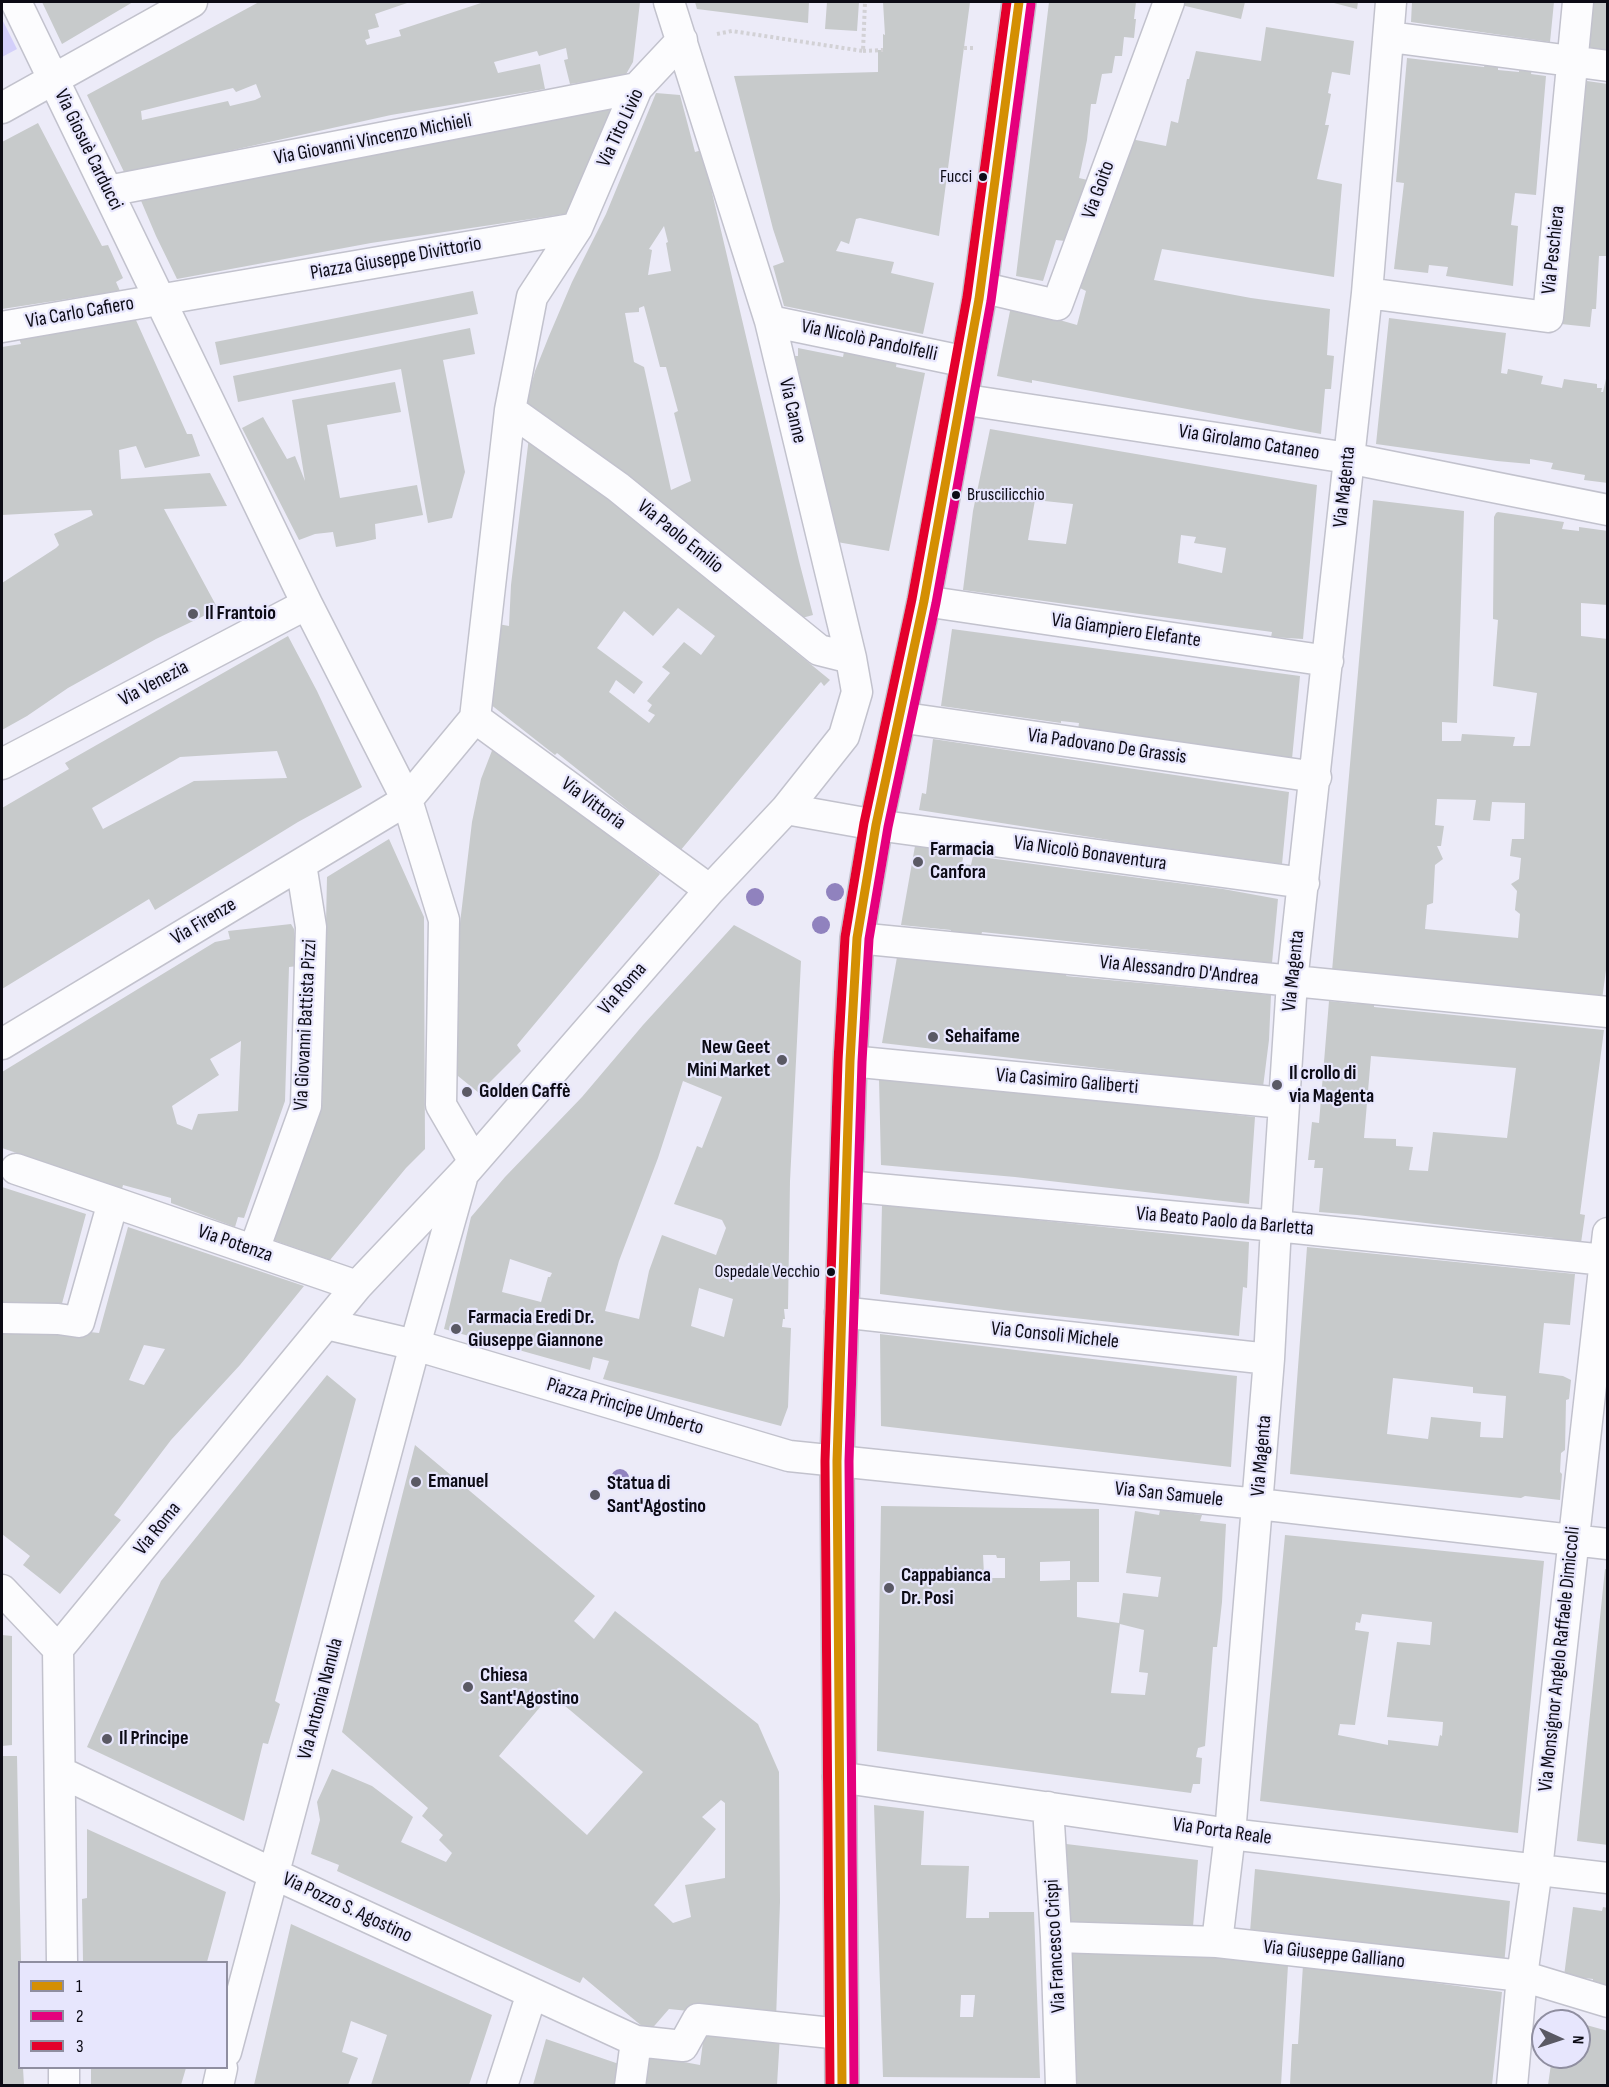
<!DOCTYPE html>
<meta charset="utf-8">
<style>
body{margin:0}
#map{position:relative;width:1609px;height:2087px;overflow:hidden;background:#ecebf8;font-family:"Sofia Sans Condensed",sans-serif}
canvas{display:block}
.frame{position:absolute;inset:0;border:3px solid #0c0b15;pointer-events:none}
.legend{position:absolute;left:18px;top:1961px;width:210px;height:108px;box-sizing:border-box;background:#e7e6fd;border:2px solid #8f8ea0;margin:0;padding:8px 10px;list-style:none;font-size:18px;color:#0c0b15}
.legend li{display:flex;align-items:center;gap:12px;height:30px}
.legend b{width:30px;border:2px solid #8f8ea0}
.north{position:absolute;left:1531px;top:2009px;width:60px;height:60px;box-sizing:border-box;background:#e7e6fd;border:2px solid #8f8ea0;border-radius:50%;rotate:93deg;font-size:16px;font-weight:700;line-height:24px;text-align:center;color:#0c0b15}
.north::after{content:'';display:block;margin:auto;width:21px;height:27px;background:#5a5964;clip-path:polygon(50% 0,100% 100%,50% 72%,0 100%)}
</style>
<div id="map">
<canvas width="1609" height="2087"></canvas>
<div class="frame"></div>
<ul class="legend">
<li><b style="height:8px;background:#d48f03"></b>1</li>
<li><b style="height:8px;background:#e5007d"></b>2</li>
<li><b style="height:8px;background:#e4002b"></b>3</li>
</ul>
<div class="north">N</div>
</div>
<script>
const ctx = document.querySelector('canvas').getContext('2d');
ctx.lineJoin = 'round';
function paint(path, color) {
  ctx.fillStyle = color;
  ctx.fill(path, 'evenodd');
}
function poly(rows) {
  const path = new Path2D();
  for (const r of rows) {
    path.moveTo(r[0], r[1]);
    for (let i = 2; i < r.length; i += 2) path.lineTo(r[i], r[i + 1]);
  }
  return path;
}
function strokePath(path, color, width, dash) {
  ctx.strokeStyle = color;
  ctx.lineWidth = width;
  ctx.lineCap = dash ? 'butt' : 'round';
  ctx.setLineDash(dash || []);
  ctx.stroke(path);
}
function drawText(font, color, halo, rows, align = 'center') {
  ctx.font = font + ' "Sofia Sans Condensed",sans-serif';
  ctx.lineWidth = 4.5;
  ctx.setLineDash([]);
  ctx.textBaseline = 'middle';
  ctx.strokeStyle = halo;
  ctx.fillStyle = color;
  for (const [text, x, y, turn = 0] of rows) {
    ctx.save();
    ctx.translate(x, y);
    ctx.rotate((+turn || 0) * Math.PI / 180);
    ctx.textAlign = isNaN(turn) ? turn : align;
    if (halo) ctx.strokeText(text, 0, 0);
    ctx.fillText(text, 0, 0);
    ctx.restore();
  }
}
paint(poly([
 [2,19,17,49,2,57]
]), '#d3cffa');
paint(poly([
 [42,2,133,2,62,44],
 [259,2,410,2,375,14,379,27,368,30,370,38,365,40,367,45,401,36,399,30,484,2,640,2,633,62,625,76,570,84,564,60,568,59,566,48,539,56,537,51,494,62,498,73,540,64,545,89,391,115,125,174,87,95],
 [256,84,261,97,255,100,230,106,228,101,142,120,141,111,233,88,236,92],
 [695,2,809,2,808,23,697,9],
 [827,2,859,2,857,31,825,29],
 [883,2,970,2,939,236,860,218,856,219,849,244,841,241,836,251,894,262,891,273,934,283,923,334,784,306,773,266,784,262,773,229,734,76,878,72,878,50,883,50,883,34,885,35],
 [1049,2,1136,2,1134,19,1136,19,1134,38,1124,37,1122,56,1115,56,1112,73,1102,74,1096,104,1091,104,1087,140,1079,178,1092,181,1073,232,1068,232,1065,241,1056,240,1043,281,1016,276],
 [1182,2,1245,2,1241,19,1181,5],
 [1330,2,1358,2,1357,9],
 [1412,2,1554,2,1550,42,1411,22],
 [1588,2,1608,2,1608,50,1584,47],
 [1266,27,1354,41,1350,75,1332,72,1328,93,1331,94,1325,125,1329,125,1317,179,1342,184,1334,277,1162,249,1154,280,1251,298,1330,309,1327,355,1334,356,1331,389,1325,389,1321,434,1032,380,1032,383,997,376,1011,306,1077,325,1086,291,1080,288,1096,240,1108,190,1116,192,1131,139,1166,146,1171,121,1178,123,1187,79,1189,79,1196,51,1261,61],
 [1407,58,1484,67,1485,64,1498,66,1498,70,1519,72,1519,67,1532,69,1531,74,1546,76,1536,195,1515,193,1511,225,1518,226,1513,286,1446,276,1448,267,1429,265,1428,273,1394,269,1404,183,1396,182],
 [1580,80,1608,84,1608,256,1599,256,1596,309,1592,309,1590,327,1561,324],
 [656,93,680,95,695,152,702,150,799,561,813,615,802,618,525,407,535,371,549,336,572,282,606,214],
 [664,226,668,242,666,243,671,271,648,275,652,250,649,249],
 [644,306,660,367,666,367,678,411,674,413,691,481,671,490,644,367,634,362,625,313,639,312,639,308],
 [613,106,571,213,371,243,177,279,156,236,139,196],
 [38,123,102,246,108,245,123,278,116,282,120,291,2,309,2,142],
 [473,291,478,314,220,365,215,342],
 [135,318,187,434,192,434,200,456,145,468,136,446,119,450,121,479,210,473,227,506,164,509,218,609,156,639,68,688,27,716,2,730,2,583,56,548,59,545,54,534,93,515,91,510,2,515,2,347,21,344,19,338],
 [1389,318,1506,333,1501,373,1507,374,1508,369,1543,376,1541,384,1562,388,1564,379,1597,384,1597,388,1602,388,1601,392,1603,392,1608,370,1608,483,1584,480,1585,475,1551,469,1553,463,1530,459,1530,464,1497,461,1376,444],
 [470,328,475,354,443,360,465,472,452,518,428,523,401,369,238,402,233,376],
 [798,348,843,357,844,352,897,361,896,367,925,373,889,551,837,542,795,356,798,356],
 [395,382,401,412,327,425,340,498,417,485,423,515,375,524,376,539,363,542,336,547,333,532,315,534,299,540,242,428,263,417,287,459,295,456,305,481,292,400],
 [990,429,1317,485,1303,639,1271,637,1272,632,963,590,973,511],
 [1035,500,1073,504,1066,544,1028,540],
 [1181,535,1196,537,1194,543,1226,548,1222,573,1178,563],
 [529,437,616,492,612,502,830,680,824,686,821,682,819,684,680,851,557,753,555,755,490,704,498,624,509,626,511,585],
 [678,608,715,636,701,655,684,642,662,667,670,673,647,701,652,705,648,711,655,715,649,723,609,692,616,680,634,694,643,682,597,648,624,611,653,636],
 [1373,500,1464,511,1457,723,1442,722,1442,741,1461,741,1462,734,1515,737,1513,746,1530,746,1537,693,1493,686,1498,620,1493,619,1494,517,1496,513,1498,512,1564,522,1562,529,1579,531,1579,527,1608,531,1608,605,1581,603,1581,636,1608,639,1608,955,1602,1000,1332,971],
 [1437,799,1476,800,1473,820,1490,821,1492,802,1525,803,1524,839,1512,839,1510,856,1521,858,1519,879,1511,884,1517,891,1515,910,1520,914,1518,938,1425,929,1427,905,1433,903,1435,865,1443,859,1437,846,1441,846,1444,826,1435,825],
 [952,629,1300,676,1292,759,1078,730,1079,723,1061,721,1061,723,941,706],
 [288,636,317,691,362,787,298,822,155,910,149,899,2,989,2,808,69,769,65,763],
 [277,751,287,778,194,781,103,829,92,808,180,757],
 [933,739,1289,792,1282,864,1128,843,919,810,922,793,926,794],
 [493,748,660,874,517,1045,521,1051,479,1093,458,1076,454,1029,458,940,472,822,481,779],
 [389,839,424,917,425,1149,406,1168,330,1260,273,1240,322,1106,327,877],
 [915,846,964,852,962,864,971,865,973,856,1223,889,1278,899,1272,963,982,932,981,936,951,934,951,930,901,925],
 [291,924,294,929,298,966,289,967,285,1101,244,1218,238,1217,235,1227,171,1203,171,1198,123,1185,122,1189,2,1148,2,1072,215,942,230,939,228,931],
 [241,1041,238,1111,198,1114,192,1130,177,1124,172,1106,219,1075,210,1059],
 [734,925,801,961,790,1181,788,1309,784,1309,785,1319,783,1319,782,1327,791,1328,788,1407,781,1426,603,1379,609,1361,593,1357,590,1370,444,1329,471,1217,505,1177,582,1097,643,1025],
 [683,1081,722,1097,702,1148,697,1146,674,1204,722,1220,726,1228,716,1255,662,1235,649,1271,639,1319,605,1311,619,1261,658,1158],
 [510,1259,552,1273,550,1277,548,1277,541,1302,502,1292],
 [699,1288,733,1299,724,1337,691,1326],
 [897,957,1068,972,1066,976,1271,995,1269,1040,1263,1087,882,1043],
 [1329,1001,1359,1004,1360,1001,1374,1003,1374,1007,1604,1030,1580,1214,1585,1215,1581,1243,1554,1242,1554,1238,1357,1215,1319,1212,1323,1168,1314,1168,1315,1160,1308,1160,1312,1122,1319,1123],
 [1371,1056,1516,1068,1507,1138,1433,1132,1428,1171,1409,1170,1413,1147,1396,1146,1396,1139,1364,1138],
 [879,1079,977,1087,1255,1117,1249,1204,1015,1177,881,1165],
 [2,1187,86,1214,60,1311,2,1302],
 [882,1204,1249,1242,1247,1288,1243,1287,1239,1336,1019,1312,880,1294],
 [128,1227,304,1286,240,1365,171,1440,114,1515,121,1520,60,1594,23,1565,30,1556,2,1534,2,1324,17,1324,99,1333],
 [144,1345,165,1349,144,1385,129,1380],
 [1307,1247,1575,1274,1570,1325,1544,1323,1539,1373,1563,1376,1571,1380,1569,1399,1566,1400,1565,1450,1561,1453,1560,1472,1562,1474,1560,1500,1525,1496,1521,1498,1290,1474],
 [1393,1378,1473,1387,1473,1393,1506,1396,1503,1438,1480,1437,1481,1422,1431,1417,1428,1439,1387,1434],
 [880,1334,1237,1376,1231,1467,881,1426],
 [327,1375,356,1399,275,1701,280,1704,268,1744,263,1743,244,1821,87,1747,161,1581],
 [415,1445,595,1596,574,1621,594,1639,615,1611,758,1724,779,1772,780,1902,776,2020,669,2009,649,2032,583,1977,580,1983,337,1871,339,1865,311,1854,320,1820,317,1802,332,1769,372,1786,413,1817,401,1842,446,1862,452,1853,439,1840,443,1835,422,1816,428,1808,342,1732],
 [551,1694,643,1772,587,1835,499,1756],
 [721,1800,725,1803,725,1878,685,1885,691,1917,673,1923,654,1905,716,1829,702,1817],
 [881,1506,1099,1509,1099,1582,1077,1582,1077,1617,1119,1623,1123,1593,1158,1597,1161,1577,1126,1573,1135,1511,1159,1515,1160,1510,1202,1515,1200,1521,1226,1524,1222,1602,1217,1647,1213,1647,1205,1746,1198,1748,1196,1757,1202,1758,1200,1784,1193,1784,1191,1793,877,1751],
 [983,1555,996,1555,997,1558,1005,1558,1005,1578,990,1578,990,1573,984,1574],
 [1070,1561,1070,1580,1040,1581,1040,1562],
 [1120,1624,1144,1630,1139,1672,1148,1673,1145,1695,1111,1693],
 [1285,1535,1544,1561,1518,1833,1260,1801],
 [1362,1614,1432,1622,1430,1645,1397,1642,1387,1717,1443,1722,1442,1736,1440,1735,1438,1746,1388,1740,1388,1745,1338,1735,1340,1724,1355,1725,1369,1632,1355,1630,1356,1622,1360,1623],
 [1605,1569,1608,1570,1608,1845,1577,1841],
 [2,1635,12,1636,12,1745,2,1746],
 [2,1756,17,1756,21,1962,20,2068,23,2068,24,2085,2,2085],
 [874,1805,924,1811,921,1865,969,1866,966,1918,989,1918,989,1912,1034,1912,1040,2078,883,2077],
 [961,1995,975,1995,973,2017,960,2017],
 [87,1829,226,1892,207,1962,88,1962,88,1961,83,1961,82,1899,87,1898],
 [1058,1843,1198,1860,1193,1927,1065,1922],
 [1255,1869,1510,1901,1504,1965,1250,1932],
 [1573,1907,1602,1911,1603,1907,1608,1908,1608,1986,1593,1984,1593,1979,1564,1976],
 [291,1924,492,2015,469,2085,371,2085,387,2035,351,2021,342,2052,358,2058,348,2085,254,2085],
 [1072,1951,1236,1957,1288,1965,1281,2085,1074,2085],
 [1303,1965,1502,1992,1492,2085,1290,2085,1292,2044,1298,2044],
 [1579,2023,1608,2031,1608,2085,1548,2085,1552,2057,1579,2057],
 [705,2026,780,2035,777,2085,637,2085,641,2054,700,2065],
 [546,2039,619,2064,618,2085,533,2085],
 [91,2068,186,2068,181,2085,91,2085]
]), '#c7cacb');
const street = poly([
 [16,2,307,604,407,800,444,920,441,1105,473,1160],
 [1390,37,1608,66],
 [2,108,192,2],
 [108,191,637,88],
 [980,287,1057,305,1169,2],
 [1367,293,1548,317,1578,2],
 [770,321,967,362],
 [2,327,577,228],
 [960,399,1348,458,1608,510],
 [510,410,618,487,819,650,851,658],
 [924,601,1328,661],
 [898,717,1316,777],
 [475,718,710,890],
 [2,764,307,604],
 [786,809,876,825,1304,883],
 [857,938,1608,1012],
 [2,1044,407,800,475,718,510,410,532,297,577,228,637,88,682,40],
 [850,1061,1283,1103],
 [16,1169,113,1202],
 [846,1186,1276,1226,1605,1260],
 [254,1250,306,1106,311,927,301,864],
 [840,1312,1269,1359],
 [2,1318,58,1319,79,1322,113,1202,357,1286],
 [326,1324,415,1345,789,1456,1258,1504,1608,1544],
 [2,1590,58,1649],
 [60,1772,274,1874,636,2041,683,2046,698,2019,841,2034],
 [838,1777,1230,1834,1608,1878],
 [1048,1807,1056,1937,1061,2086],
 [1056,1937,1217,1942,1522,1976,1608,2002],
 [1217,1942,1230,1834,1269,1359,1276,1226,1292,982,1367,293,1391,2],
 [62,1962,58,1649,357,1286,464,1173,710,890,786,809,844,736,857,692,851,658,770,321,669,2],
 [226,2052,415,1345,462,1178],
 [64,2068,64,2086],
 [218,2086,222,2068],
 [502,2086,532,1993],
 [630,2086,636,2041],
 [1512,2086,1522,1976,1537,1869,1608,1233]
]);
const secondary = poly([
 [842,2086,837,1461,850,1061,857,938,876,825,924,601,979,299,1019,2]
]);
strokePath(street, '#c2c2cd', 33);
strokePath(secondary, '#c2c2cd', 36);
strokePath(poly([
 [717,34,732,31,863,51,865,2],
 [964,48,976,48],
 [863,51,883,50]
]), '#d2d1d5', 4, [3, 3]);
strokePath(street, '#fcfcfe', 30);
strokePath(secondary, '#fcfcfe', 33);
strokePath(poly([
 [842,2086,837,1461,850,1061,857,938,876,825,924,601,979,299,1019,2]
]), '#d48f03', 9);
strokePath(poly([
 [854,2086,849,1461,862,1062,869,939,888,827,936,603,991,301,1031,4]
]), '#e5007d', 9);
strokePath(poly([
 [830,2086,825,1461,838,1061,845,937,864,823,912,599,967,297,1007,2]
]), '#e4002b', 9);
ctx.fillStyle = '#9082be';
for (const [x, y] of [
 [835,892],
 [755,897],
 [821,925],
 [620,1478]
]) {
  ctx.beginPath();
  ctx.arc(x, y, 9, 0, 2 * Math.PI);
  ctx.fill();
}
for (const [x, y, r, color] of [
 [983,177,5,"#0c0b15"],
 [956,495,5,"#0c0b15"],
 [193,614,6,"#5a5964"],
 [918,862,6,"#5a5964"],
 [933,1037,6,"#5a5964"],
 [782,1060,6,"#5a5964"],
 [1277,1085,6,"#5a5964"],
 [467,1092,6,"#5a5964"],
 [831,1272,5,"#0c0b15"],
 [456,1329,6,"#5a5964"],
 [416,1482,6,"#5a5964"],
 [595,1495,6,"#5a5964"],
 [889,1588,6,"#5a5964"],
 [468,1687,6,"#5a5964"],
 [107,1739,6,"#5a5964"]
]) {
  const dot = new Path2D();
  dot.arc(x, y, r, 0, 2 * Math.PI);
  ctx.fillStyle = color;
  ctx.fill(dot);
  strokePath(dot, '#e7e6fd', 2);
}
drawText('18px', '#0c0b15', '#e7e6fd', [
 ["Fucci",972,177],
 ["Bruscilicchio",967,495,"left"],
 ["Ospedale Vecchio",820,1272]
], 'right');
drawText('20px', '#0c0b15', '#e7e6fd', [
 ["Via Tito Livio",621,128,-65],
 ["Via Giovanni Vincenzo Michieli",373,140,-11],
 ["Via Giosuè Carducci",88,150,64],
 ["Via Goito",1099,190,-70],
 ["Via Peschiera",1554,250,-84],
 ["Piazza Giuseppe Divittorio",396,259,-10],
 ["Via Carlo Cafiero",80,313,-10],
 ["Via Nicolò Pandolfelli",869,341,12],
 ["Via Canne",792,411,77],
 ["Via Girolamo Cataneo",1249,443,9],
 ["Via Magenta",1345,487,-84],
 ["Via Paolo Emilio",680,537,39],
 ["Via Giampiero Elefante",1126,631,8],
 ["Via Venezia",154,684,-28],
 ["Via Padovano De Grassis",1107,747,8],
 ["Via Vittoria",593,804,36],
 ["Via Nicolò Bonaventura",1090,854,8],
 ["Via Firenze",204,922,-31],
 ["Via Alessandro D'Andrea",1179,971,6],
 ["Via Magenta",1294,971,-84],
 ["Via Roma",623,989,-49],
 ["Via Giovanni Battista Pizzi",306,1025,-87],
 ["Via Casimiro Galiberti",1067,1082,5],
 ["Via Beato Paolo da Barletta",1225,1222,5],
 ["Via Potenza",235,1244,19],
 ["Via Consoli Michele",1055,1336,6],
 ["Piazza Principe Umberto",625,1407,16],
 ["Via Magenta",1262,1456,-85],
 ["Via San Samuele",1169,1495,6],
 ["Via Roma",158,1529,-51],
 ["Via Monsignor Angelo Raffaele Dimiccoli",1560,1659,-84],
 ["Via Antonia Nanula",321,1699,-75],
 ["Via Porta Reale",1222,1832,8],
 ["Via Pozzo S. Agostino",347,1908,25],
 ["Via Francesco Crispi",1056,1946,-93],
 ["Via Giuseppe Galliano",1334,1955,6]
]);
drawText('bold 20px', '#0c0b15', '#e7e6fd', [
 ["Il Frantoio",205,614],
 ["Farmacia",930,850],
 ["Canfora",930,873],
 ["Sehaifame",945,1037],
 ["New Geet",770,1048,"right"],
 ["Mini Market",770,1071,"right"],
 ["Il crollo di",1289,1074],
 ["via Magenta",1289,1097],
 ["Golden Caffè",479,1092],
 ["Farmacia Eredi Dr.",468,1318],
 ["Giuseppe Giannone",468,1341],
 ["Emanuel",428,1482],
 ["Statua di",607,1484],
 ["Sant'Agostino",607,1507],
 ["Cappabianca",901,1576],
 ["Dr. Posi",901,1599],
 ["Chiesa",480,1676],
 ["Sant'Agostino",480,1699],
 ["Il Principe",119,1739]
], 'left');
</script>
